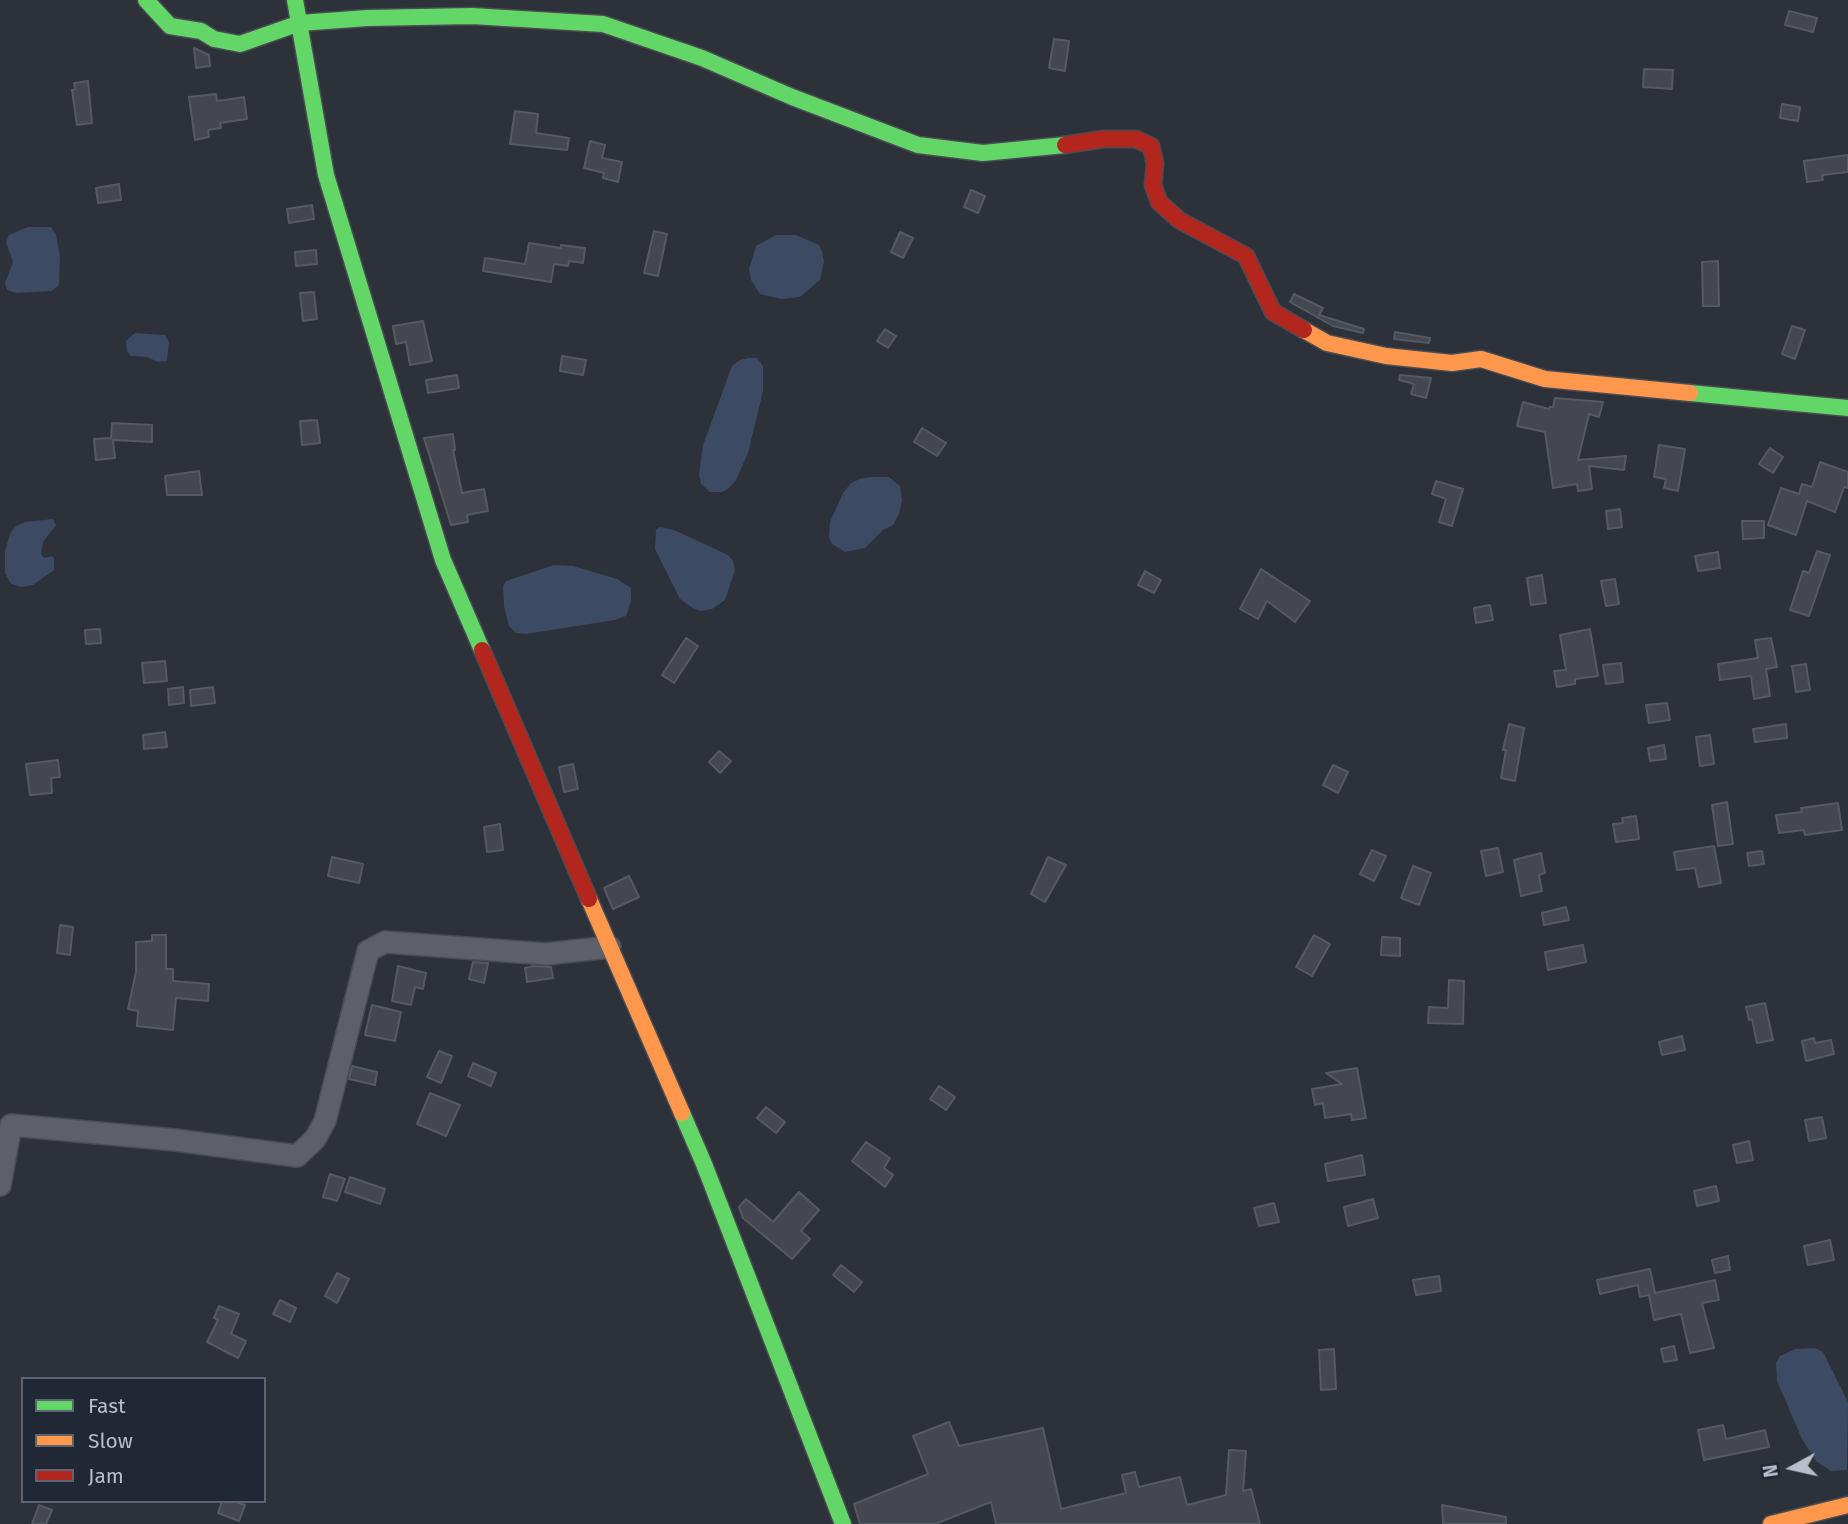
<!DOCTYPE html>
<style>
body{margin:0}
#map{position:relative;width:1848px;height:1524px;overflow:hidden;background:#2d3139;font-family:"Fira Sans",sans-serif}
canvas{display:block}
.legend{position:absolute;left:21px;top:1377px;width:245px;height:126px;box-sizing:border-box;background:#202735;border:2px solid #5d6371;margin:0;padding:9px 12px;list-style:none;font-size:21px;color:#b8beca}
.legend li{display:flex;align-items:center;gap:14px;height:35px}
.legend b{width:35px;border:2px solid #5d6371}
.north{position:absolute;left:1757px;top:1433px;width:70px;height:70px;-webkit-text-stroke:5px #202735;paint-order:stroke;rotate:262deg;font-size:19px;font-weight:700;line-height:28px;text-align:center;color:#b8beca}
.north::after{content:'';display:block;margin:auto;width:24px;height:32px;background:#b8beca;clip-path:polygon(50% 0,100% 100%,50% 72%,0 100%)}
</style>
<div id="map">
<canvas width="1848" height="1524"></canvas>
<ul class="legend">
<li><b style="height:9px;background:#63d668"></b>Fast</li>
<li><b style="height:9px;background:#ff974d"></b>Slow</li>
<li><b style="height:9px;background:#b3261e"></b>Jam</li>
</ul>
<div class="north">N</div>
</div>
<script>
const ctx = document.querySelector('canvas').getContext('2d');
ctx.lineJoin = 'round';
function paint(path, color) {
  ctx.fillStyle = color;
  ctx.fill(path, 'evenodd');
}
function poly(rows) {
  const path = new Path2D();
  for (const r of rows) {
    path.moveTo(r[0], r[1]);
    for (let i = 2; i < r.length; i += 2) path.lineTo(r[i], r[i + 1]);
  }
  return path;
}
function strokePath(path, color, width, dash) {
  ctx.strokeStyle = color;
  ctx.lineWidth = width;
  ctx.lineCap = dash ? 'butt' : 'round';
  ctx.setLineDash(dash || []);
  ctx.stroke(path);
}
paint(poly([
 [28,227,51,227,56,235,60,256,59,285,52,291,16,293,7,290,5,283,13,262,6,242,9,235],
 [776,235,796,235,819,245,822,251,824,262,820,280,800,297,781,299,760,294,751,280,749,269,756,246],
 [135,333,165,335,169,342,167,361,158,362,147,357,131,356,127,351,126,341],
 [748,358,757,358,763,366,763,391,748,453,736,480,728,489,722,492,710,492,701,484,699,475,703,445,732,366,740,360],
 [873,477,889,477,900,486,902,501,899,514,893,525,883,530,865,548,845,552,832,544,829,537,830,522,843,493,851,483,862,478],
 [53,519,56,525,43,542,41,554,44,558,52,556,54,558,54,570,33,585,22,587,11,584,5,573,5,551,10,534,16,526,25,522],
 [660,527,674,530,728,555,733,561,735,570,725,600,712,609,701,611,694,609,680,599,655,549,656,530],
 [554,565,573,566,617,579,631,588,631,601,626,616,615,620,526,634,516,633,509,626,504,606,503,586,506,581],
 [1815,1348,1823,1352,1848,1402,1847,1470,1831,1471,1816,1461,1802,1439,1777,1381,1776,1363,1780,1356,1795,1349]
]), '#3c4a63');
const building = poly([
 [1789,11,1817,18,1813,32,1785,25,1789,11],
 [1054,39,1069,41,1065,71,1049,68,1054,39],
 [194,48,209,55,210,66,196,68,194,48],
 [1644,69,1673,70,1672,89,1643,87,1644,69],
 [88,81,92,123,77,125,72,90,75,89,74,83,88,81],
 [216,94,217,101,244,97,247,119,220,123,221,128,208,130,209,137,195,140,189,97,216,94],
 [1782,104,1800,107,1798,121,1780,118,1782,104],
 [515,111,538,114,536,133,569,138,567,150,510,144,515,111],
 [590,141,605,145,602,158,622,162,618,182,603,178,604,173,584,168,590,141],
 [1848,155,1848,172,1822,175,1823,180,1807,182,1804,161,1848,155],
 [119,184,121,200,98,203,96,188,119,184],
 [971,190,985,196,978,213,964,207,971,190],
 [312,205,314,219,289,223,287,209,312,205],
 [654,231,667,234,658,276,644,273,654,231],
 [900,232,913,238,903,258,891,252,900,232],
 [529,243,561,248,561,245,585,248,583,263,569,261,568,266,554,264,551,282,483,271,485,258,525,264,529,243],
 [316,250,317,264,296,266,295,252,316,250],
 [1718,261,1719,306,1703,306,1702,262,1718,261],
 [314,292,317,319,303,321,300,293,314,292],
 [1294,294,1323,308,1319,315,1364,329,1363,333,1333,326,1290,302,1294,294],
 [423,321,432,361,410,365,406,342,396,344,393,326,423,321],
 [1792,326,1805,330,1795,359,1782,354,1792,326],
 [885,329,896,336,888,348,877,341,885,329],
 [1395,332,1430,338,1429,343,1394,339,1395,332],
 [562,356,586,360,583,375,560,371,562,356],
 [457,375,459,388,428,393,426,380,457,375],
 [1400,375,1431,378,1426,398,1411,394,1414,384,1399,380,1400,375],
 [1555,398,1603,402,1599,417,1589,414,1578,460,1626,456,1624,470,1589,466,1592,489,1578,491,1577,484,1553,488,1545,432,1517,426,1523,402,1549,409,1550,407,1553,407,1555,398],
 [317,420,320,443,302,445,300,421,317,420],
 [112,423,152,425,152,442,113,440,115,458,96,460,94,439,111,438,112,423],
 [922,428,946,443,937,456,914,442,922,428],
 [453,434,455,450,453,450,462,493,484,489,488,511,467,515,468,522,451,525,424,438,453,434],
 [1659,445,1685,449,1678,491,1664,488,1666,479,1654,477,1659,445],
 [1770,448,1783,457,1773,473,1759,464,1770,448],
 [1820,462,1848,472,1848,488,1844,487,1835,512,1807,501,1796,535,1768,525,1781,488,1799,494,1802,484,1812,487,1820,462],
 [199,471,202,495,167,495,165,476,199,471],
 [1436,481,1463,489,1452,526,1439,522,1446,499,1432,494,1436,481],
 [1620,509,1622,527,1608,529,1606,511,1620,509],
 [1742,521,1764,521,1764,538,1743,539,1742,521],
 [1817,551,1830,555,1809,616,1790,610,1803,571,1809,573,1817,551],
 [1718,552,1720,568,1698,571,1695,556,1718,552],
 [1261,569,1310,601,1295,622,1267,601,1258,619,1240,609,1261,569],
 [1145,571,1161,580,1154,593,1138,585,1145,571],
 [1542,575,1546,603,1531,605,1527,578,1542,575],
 [1615,579,1619,604,1606,606,1601,581,1615,579],
 [1490,605,1493,620,1476,623,1474,608,1490,605],
 [100,629,101,643,86,644,85,630,100,629],
 [1590,629,1598,676,1575,679,1575,684,1557,687,1554,671,1566,670,1560,635,1590,629],
 [686,638,698,646,674,683,662,675,686,638],
 [1771,638,1777,667,1766,669,1770,696,1754,699,1751,676,1720,680,1718,664,1758,658,1755,640,1771,638],
 [165,661,167,681,144,683,142,663,165,661],
 [1621,663,1623,682,1606,684,1603,665,1621,663],
 [1806,664,1810,690,1796,692,1792,666,1806,664],
 [183,687,184,703,169,705,168,689,183,687],
 [213,687,215,703,191,706,190,690,213,687],
 [1667,703,1670,720,1649,723,1646,705,1667,703],
 [1509,724,1524,728,1515,781,1501,778,1506,750,1503,750,1509,724],
 [1786,724,1787,738,1755,742,1753,729,1786,724],
 [165,732,167,747,144,749,143,735,165,732],
 [1710,735,1714,764,1700,766,1696,737,1710,735],
 [1664,745,1666,759,1650,761,1648,748,1664,745],
 [719,751,731,761,720,773,709,762,719,751],
 [58,760,60,777,51,778,52,793,30,795,26,764,58,760],
 [573,764,578,789,564,792,559,767,573,764],
 [1333,765,1348,772,1338,793,1323,785,1333,765],
 [1727,802,1733,844,1718,846,1712,805,1727,802],
 [1838,803,1842,830,1805,835,1804,830,1779,833,1776,815,1802,812,1801,808,1838,803],
 [1636,816,1639,839,1616,842,1613,824,1623,823,1622,818,1636,816],
 [500,824,503,850,487,852,484,827,500,824],
 [1714,846,1721,883,1699,887,1695,868,1677,870,1674,852,1714,846],
 [1498,848,1503,872,1486,876,1481,851,1498,848],
 [1372,850,1386,856,1374,881,1360,874,1372,850],
 [1762,851,1764,864,1749,866,1747,853,1762,851],
 [1541,853,1545,873,1539,875,1542,891,1521,896,1514,860,1541,853],
 [332,857,363,864,359,883,328,876,332,857],
 [1048,857,1066,865,1045,902,1031,894,1048,857],
 [1413,866,1431,873,1419,905,1401,898,1413,866],
 [629,876,639,897,613,909,604,888,629,876],
 [1566,907,1569,920,1544,925,1542,913,1566,907],
 [60,925,73,927,70,955,57,953,60,925],
 [152,935,166,935,166,969,173,969,173,981,209,984,208,1001,176,998,173,1030,137,1026,138,1011,128,1009,136,972,136,942,152,941,152,935],
 [1314,935,1330,944,1312,976,1296,967,1314,935],
 [1382,937,1400,938,1400,956,1381,955,1382,937],
 [1583,945,1586,962,1548,970,1545,952,1583,945],
 [473,962,488,963,484,983,469,979,473,962],
 [398,966,426,973,423,989,415,987,411,1005,392,1001,398,966],
 [534,966,551,967,553,978,527,982,525,968,534,966],
 [1449,980,1464,981,1463,1024,1428,1023,1429,1007,1448,1008,1449,980],
 [1765,1003,1773,1040,1757,1043,1752,1019,1749,1020,1746,1007,1765,1003],
 [372,1005,401,1012,395,1041,365,1035,372,1005],
 [1682,1036,1685,1050,1662,1055,1659,1042,1682,1036],
 [1814,1038,1815,1043,1831,1040,1834,1054,1806,1061,1802,1041,1814,1038],
 [439,1051,452,1056,441,1083,427,1077,439,1051],
 [473,1063,496,1073,491,1086,468,1076,473,1063],
 [352,1066,377,1072,375,1085,349,1079,352,1066],
 [1357,1068,1366,1118,1352,1120,1351,1114,1325,1118,1323,1103,1315,1105,1312,1089,1342,1084,1326,1073,1357,1068],
 [939,1086,955,1097,946,1110,930,1099,939,1086],
 [430,1093,460,1105,446,1136,417,1124,430,1093],
 [766,1107,785,1122,776,1133,757,1118,766,1107],
 [1822,1117,1826,1138,1809,1141,1805,1120,1822,1117],
 [1749,1141,1753,1160,1737,1163,1733,1145,1749,1141],
 [866,1142,890,1158,884,1168,893,1175,885,1187,852,1161,866,1142],
 [1362,1155,1365,1175,1328,1181,1325,1164,1362,1155],
 [330,1174,345,1179,337,1201,323,1197,330,1174],
 [350,1177,385,1189,380,1204,345,1192,350,1177],
 [1716,1186,1719,1201,1697,1206,1694,1191,1716,1186],
 [799,1192,819,1210,801,1231,810,1239,792,1259,743,1218,739,1207,746,1199,773,1222,799,1192],
 [1373,1199,1378,1218,1348,1226,1344,1207,1373,1199],
 [1274,1203,1279,1222,1259,1226,1254,1208,1274,1203],
 [1830,1240,1834,1260,1808,1265,1804,1246,1830,1240],
 [1728,1256,1730,1270,1715,1273,1712,1260,1728,1256],
 [841,1265,862,1282,854,1292,833,1275,841,1265],
 [1650,1269,1655,1293,1715,1280,1719,1300,1702,1303,1714,1348,1690,1353,1681,1314,1654,1320,1649,1295,1640,1297,1638,1285,1600,1294,1597,1280,1650,1269],
 [337,1273,349,1279,337,1303,325,1296,337,1273],
 [1439,1276,1441,1291,1416,1295,1413,1280,1439,1276],
 [280,1300,296,1308,290,1322,273,1314,280,1300],
 [219,1306,239,1314,231,1334,246,1341,238,1358,207,1342,218,1320,214,1318,219,1306],
 [1674,1346,1677,1360,1664,1362,1661,1349,1674,1346],
 [1334,1349,1336,1389,1321,1390,1319,1350,1334,1349],
 [949,1422,959,1446,1043,1428,1061,1509,1126,1493,1122,1475,1135,1472,1139,1487,1180,1477,1187,1505,1226,1495,1229,1450,1246,1451,1243,1491,1251,1489,1260,1524,996,1524,991,1502,935,1524,860,1524,854,1504,928,1474,913,1436,949,1422],
 [1723,1425,1726,1439,1765,1430,1769,1447,1704,1460,1698,1430,1723,1425],
 [222,1501,233,1501,245,1505,239,1521,218,1513,222,1501],
 [39,1505,52,1510,46,1524,32,1524,39,1505],
 [1442,1505,1506,1517,1506,1524,1443,1524,1442,1505]
]);
paint(building, '#44474e');
strokePath(building, '#555961', 2);
const street = poly([
 [0,1185,11,1125,175,1140,297,1156,315,1139,325,1121,368,951,385,942,546,954,610,947]
]);
const fast = poly([
 [146,0,170,26,201,31,214,39,240,44,300,23,367,18,472,16,603,24,702,58,792,97,918,145,983,153,1065,145],
 [295,0,326,175,443,560,482,650],
 [1690,393,1848,408],
 [682,1113,704,1164,843,1524]
]);
const slow = poly([
 [1304,330,1327,343,1386,356,1452,363,1481,359,1545,379,1690,393],
 [589,899,682,1113],
 [1771,1524,1848,1505]
]);
const jam = poly([
 [1065,145,1103,139,1136,139,1151,146,1155,163,1153,185,1159,202,1179,220,1246,256,1273,312,1304,330],
 [482,650,589,899]
]);
strokePath(street, '#494c52', 24);
strokePath(fast, '#494c52', 19);
strokePath(slow, '#494c52', 19);
strokePath(jam, '#494c52', 19);
strokePath(street, '#5d6068', 21);
strokePath(fast, '#63d668', 16);
strokePath(slow, '#ff974d', 16);
strokePath(jam, '#b3261e', 16);
</script>
